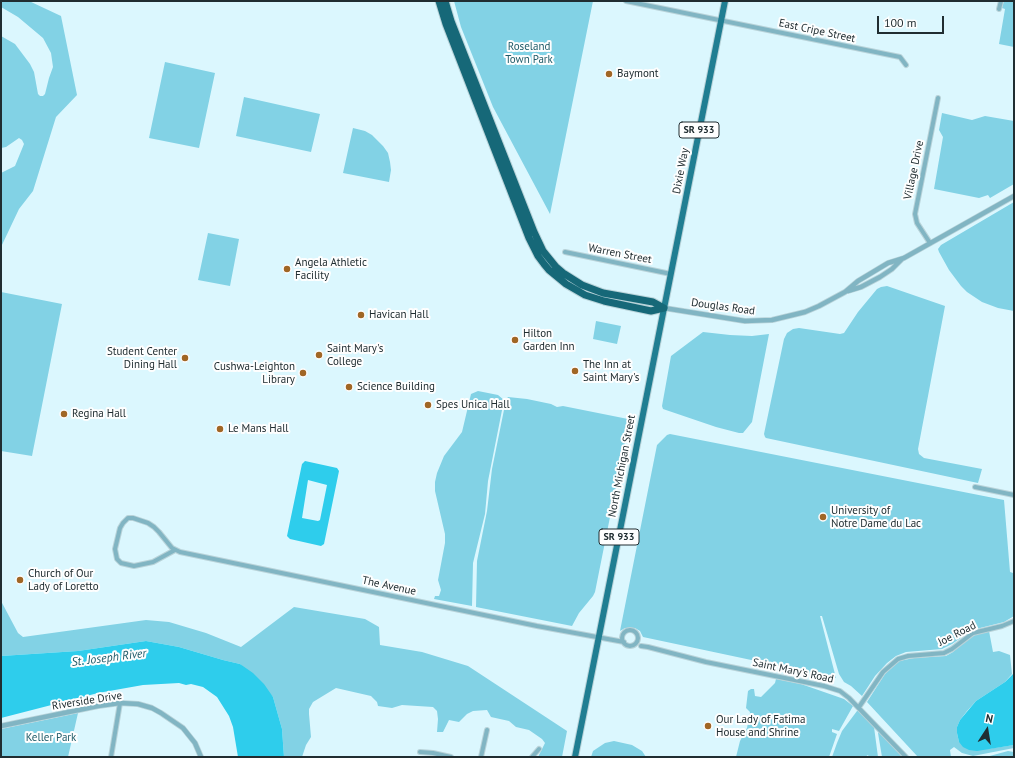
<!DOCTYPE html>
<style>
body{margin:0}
#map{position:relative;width:1015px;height:758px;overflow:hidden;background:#dbf7fe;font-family:"PT Sans",sans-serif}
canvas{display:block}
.frame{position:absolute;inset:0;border:2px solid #202d31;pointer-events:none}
.north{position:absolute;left:967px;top:710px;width:40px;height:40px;-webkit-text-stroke:3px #fefefe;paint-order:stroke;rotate:12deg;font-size:11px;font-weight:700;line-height:16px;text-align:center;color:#202d31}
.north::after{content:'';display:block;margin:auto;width:14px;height:18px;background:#202d31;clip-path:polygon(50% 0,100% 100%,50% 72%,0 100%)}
.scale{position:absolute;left:877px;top:16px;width:67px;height:18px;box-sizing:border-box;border:2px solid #202d31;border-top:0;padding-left:5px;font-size:12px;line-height:14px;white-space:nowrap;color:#202d31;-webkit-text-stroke:3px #fefefe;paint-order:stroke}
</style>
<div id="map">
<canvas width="1015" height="758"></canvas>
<div class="frame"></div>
<div class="north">N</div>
<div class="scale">100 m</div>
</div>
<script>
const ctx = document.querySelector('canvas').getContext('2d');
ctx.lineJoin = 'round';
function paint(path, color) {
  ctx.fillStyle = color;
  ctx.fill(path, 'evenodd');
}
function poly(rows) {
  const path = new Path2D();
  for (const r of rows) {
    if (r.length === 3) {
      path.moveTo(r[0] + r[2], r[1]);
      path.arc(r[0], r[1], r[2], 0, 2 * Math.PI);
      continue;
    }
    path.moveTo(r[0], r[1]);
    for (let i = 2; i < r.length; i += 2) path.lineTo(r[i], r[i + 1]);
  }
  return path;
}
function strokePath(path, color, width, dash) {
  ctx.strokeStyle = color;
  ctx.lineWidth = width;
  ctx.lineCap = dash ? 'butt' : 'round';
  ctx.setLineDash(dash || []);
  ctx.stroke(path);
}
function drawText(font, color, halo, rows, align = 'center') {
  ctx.font = font + ' "PT Sans",sans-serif';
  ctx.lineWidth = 4;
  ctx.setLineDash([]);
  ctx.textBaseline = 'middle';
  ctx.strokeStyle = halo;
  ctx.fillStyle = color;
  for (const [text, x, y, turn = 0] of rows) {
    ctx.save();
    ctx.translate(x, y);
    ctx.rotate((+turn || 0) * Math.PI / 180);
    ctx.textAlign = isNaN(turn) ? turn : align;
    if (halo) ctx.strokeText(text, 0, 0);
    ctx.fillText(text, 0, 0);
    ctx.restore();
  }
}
paint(poly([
 [1,1,29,1,61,16,77,95,56,117,33,191,19,209,1,247,1,173,15,166,24,144,22,140,19,138,6,147,1,148,1,36,15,44,30,64,34,72,38,94,40,96,43,96,45,94,49,78,53,67,51,53,43,38,18,17,1,7],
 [454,1,593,1,550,214,493,107,461,27],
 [1004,1,1014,1,1014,47,999,44,1005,9,1002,8],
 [165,62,215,73,199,148,149,138],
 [244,97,320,114,311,152,236,136],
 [942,113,972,120,985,116,1014,121,1014,184,990,198,988,195,979,198,934,189,943,137,939,130],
 [353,128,365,131,372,135,383,146,388,153,390,162,391,170,389,182,343,173],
 [1014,202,1014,311,998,308,982,302,967,292,961,286,949,270,939,252,938,249,941,245],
 [208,233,239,239,230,286,198,280],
 [887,286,945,306,918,449,919,454,924,458,982,469,978,483,766,438,765,437,764,434,784,339,787,333,793,329,799,328,840,334,844,333,858,312,877,289,881,287],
 [1,292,62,304,32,456,1,451],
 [596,321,621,326,617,344,593,339],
 [703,332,730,335,752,336,769,334,752,422,743,433,739,433,716,427,663,409,662,406,671,356],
 [478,391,498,395,504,400,488,481,485,514,473,563,472,606,434,599,435,596,439,596,441,590,438,580,445,543,445,534,435,491,435,482,437,473,444,456,462,432,471,394],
 [508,397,527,399,551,404,557,407,563,406,628,419,627,432,595,592,593,596,579,613,572,626,476,607,477,561,487,511,492,469,506,400],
 [670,434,1004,500,1010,572,1013,573,1014,576,1014,616,1004,622,972,630,952,644,942,649,906,652,896,656,887,663,875,676,862,696,851,686,844,682,839,674,822,616,820,616,836,678,643,637,640,631,635,628,625,628,620,631,657,445,667,435],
 [1,601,18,633,23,637,146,620,169,622,206,633,241,647,294,607,365,619,379,627,380,645,422,652,468,666,567,731,562,757,538,757,545,743,542,739,529,730,516,727,509,721,491,717,487,710,473,711,467,714,459,722,449,720,443,732,437,732,438,719,437,711,433,707,402,705,392,708,378,706,377,702,371,696,336,688,313,702,309,709,309,714,311,737,306,745,302,757,284,757,282,729,273,697,240,664,223,660,179,647,146,641,78,651,1,656],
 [989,631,993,652,999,651,1010,655,1012,674,1005,682,976,701,967,711,960,720,957,727,957,733,959,742,987,749,1014,745,1014,748,973,756,962,753,954,747,950,750,951,757,918,757,867,702,885,674,899,661,914,658,946,656,953,652,969,638,979,633],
 [776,679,801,684,844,699,853,706,839,731,832,729,832,732,837,734,829,757,736,757,740,741,747,728,750,712,746,708,748,691,751,689,754,689,755,696,761,697,775,683],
 [857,711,859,711,874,727,878,757,869,757,868,755,865,757,832,757,837,743,842,731],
 [78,713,68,757,1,757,1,729],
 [879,732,903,757,882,757,878,733],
 [614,741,632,745,642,751,646,757,591,757,593,751,605,743],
 [1008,751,1014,752,1013,757,986,757]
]), '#82d2e5');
paint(poly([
 [305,461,337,468,339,471,324,544,321,546,290,539,287,536,302,464],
 [308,480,327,485,320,520,318,521,302,518],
 [146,641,179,647,223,660,240,664,253,673,264,684,273,697,282,729,284,757,238,757,233,727,229,716,217,697,203,687,191,684,186,685,179,683,143,685,98,693,1,718,1,656,78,651],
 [1014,673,1014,745,977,751,969,750,963,747,959,742,957,733,957,727,960,720,976,701,1005,682]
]), '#2ecdec');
const minor = poly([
 [626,1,900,57,906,65],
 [999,9,1001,1],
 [930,243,917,223,915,214,938,98],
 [565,252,671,274],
 [975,487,1014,495],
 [175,550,153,562,134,566,121,563,117,559,115,549,120,528,123,523,128,518,133,518,148,523,154,527,159,532,172,548,180,552,537,626,624,642],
 [630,638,8],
 [641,646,648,647,706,662,824,686,840,691,849,698,906,757],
 [859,707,883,672,898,659,908,656,944,653,952,649,973,633,1002,626,1014,621],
 [420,752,433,753,451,757],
 [111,757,120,703],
 [481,757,487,730],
 [532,757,539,749]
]);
const tertiary = poly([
 [848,291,861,287,880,277,892,269,902,259],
 [664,308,745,321,772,320,805,312,819,306,845,292,858,281,888,263,904,258,1014,196],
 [1,726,98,706,120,703,138,704,152,708,161,713,183,728,195,743,201,757]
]);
const primary = poly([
 [575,757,725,1]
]);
const motorway = poly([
 [439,1,446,24,529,238,538,256,544,264,549,270,566,284,585,295,604,301,651,311,664,308],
 [445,1,451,21,534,232,543,251,556,267,563,273,582,285,603,293,653,302,664,308]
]);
strokePath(minor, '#b9d3d9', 6);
strokePath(tertiary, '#b9d3d9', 6);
strokePath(primary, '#b9d3d9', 8);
strokePath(motorway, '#b9d3d9', 9);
strokePath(minor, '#81b5c3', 4);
strokePath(tertiary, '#81b5c3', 4.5);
strokePath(primary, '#207e92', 6);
strokePath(motorway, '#166878', 7);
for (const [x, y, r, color] of [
 [609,74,4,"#a06625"],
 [287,269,4,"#a06625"],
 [361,315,4,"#a06625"],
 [515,340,4,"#a06625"],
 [319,355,4,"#a06625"],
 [185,358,4,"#a06625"],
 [575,371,4,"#a06625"],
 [303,373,4,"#a06625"],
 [349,387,4,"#a06625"],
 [428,405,4,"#a06625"],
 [64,414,4,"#a06625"],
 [220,429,4,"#a06625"],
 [823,517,4,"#a06625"],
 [20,580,4,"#a06625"],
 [708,726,4,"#a06625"]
]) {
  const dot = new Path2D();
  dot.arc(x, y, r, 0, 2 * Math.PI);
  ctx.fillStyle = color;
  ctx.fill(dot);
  strokePath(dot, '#fefefe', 1.5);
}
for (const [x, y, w] of [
 [699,130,40],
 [619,537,40]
]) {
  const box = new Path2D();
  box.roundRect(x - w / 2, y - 8, w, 16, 3);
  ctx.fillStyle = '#fefefe';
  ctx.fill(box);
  strokePath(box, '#202d31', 1);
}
drawText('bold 10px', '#202d31', null, [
 ["SR 933",699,130],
 ["SR 933",619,537]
]);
drawText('11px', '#202d31', '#fefefe', [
 ["East Cripe Street",817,31,12],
 ["Village Drive",914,170,-78],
 ["Dixie Way",681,171,-79],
 ["Warren Street",620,254,11],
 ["Douglas Road",723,307,8],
 ["North Michigan Street",622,466,-79],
 ["The Avenue",389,586,12],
 ["Joe Road",957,634,-27],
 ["Saint Mary's Road",793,671,12],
 ["Riverside Drive",87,701,-9]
]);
drawText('11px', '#1f5b68', '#fefefe', [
 ["Roseland",529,47],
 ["Town Park",529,60],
 ["Keller Park",51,738]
]);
drawText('11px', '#202d31', '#fefefe', [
 ["Baymont",617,74],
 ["Angela Athletic",295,263],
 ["Facility",295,276],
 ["Havican Hall",369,315],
 ["Hilton",523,334],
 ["Garden Inn",523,347],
 ["Saint Mary's",327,349],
 ["College",327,362],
 ["Student Center",177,352,"right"],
 ["Dining Hall",177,365,"right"],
 ["The Inn at",583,365],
 ["Saint Mary's",583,378],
 ["Cushwa-Leighton",295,367,"right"],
 ["Library",295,380,"right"],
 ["Science Building",357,387],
 ["Spes Unica Hall",436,405],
 ["Regina Hall",72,414],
 ["Le Mans Hall",228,429],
 ["University of",831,511],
 ["Notre Dame du Lac",831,524],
 ["Church of Our",28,574],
 ["Lady of Loretto",28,587],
 ["Our Lady of Fatima",716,720],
 ["House and Shrine",716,733]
], 'left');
drawText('italic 12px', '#1e5a68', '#fefefe', [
 ["St. Joseph River",109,658,-7]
]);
</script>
